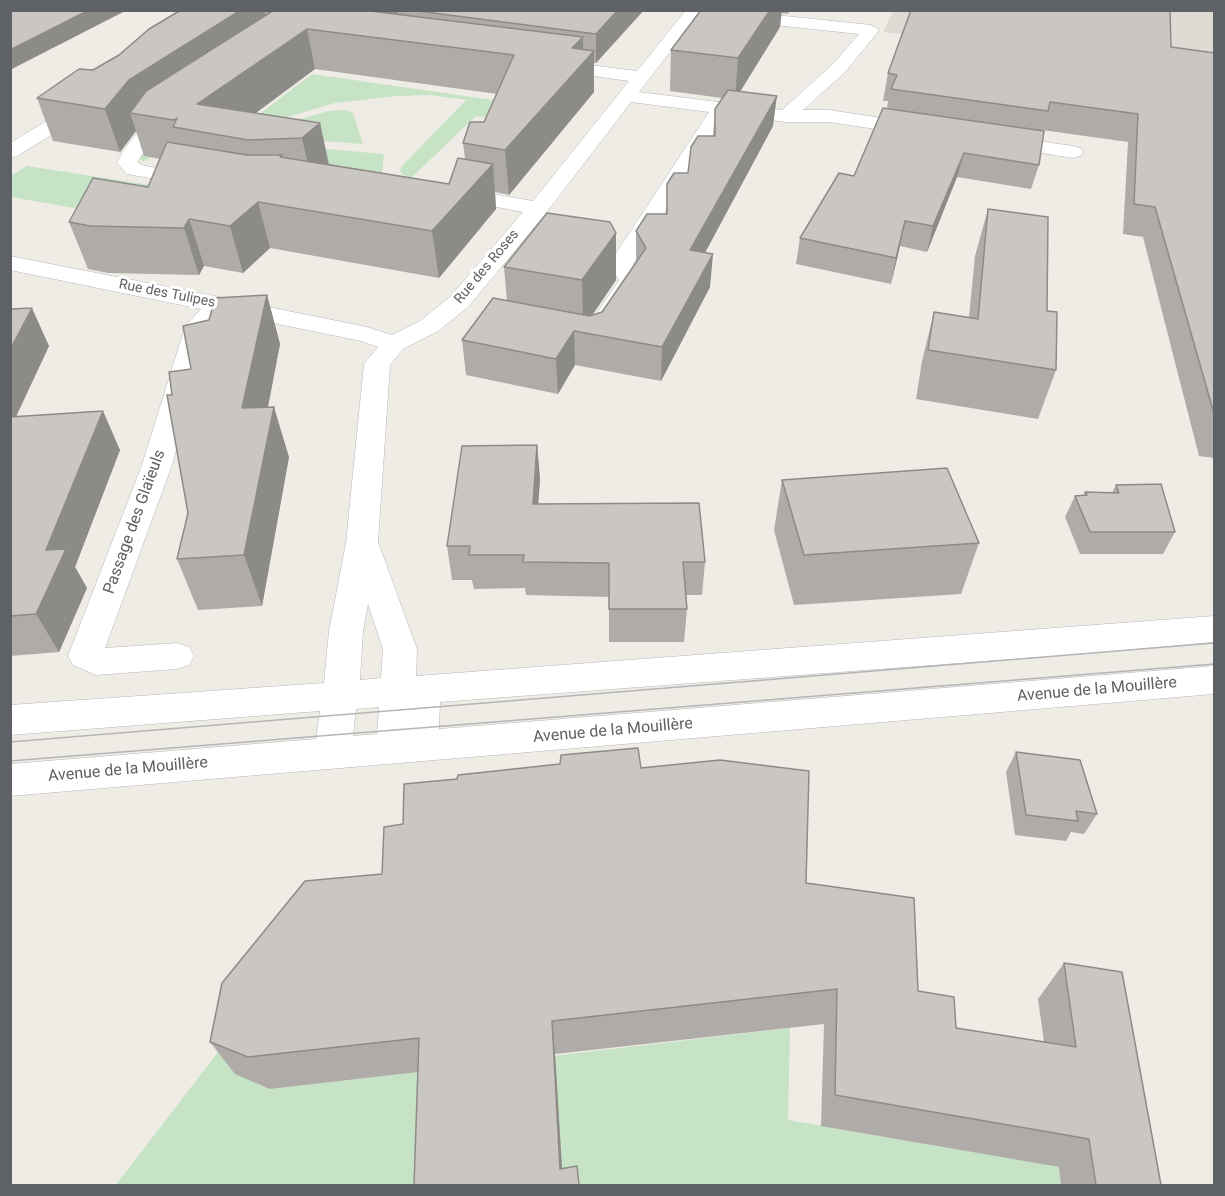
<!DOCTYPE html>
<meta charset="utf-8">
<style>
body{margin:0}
#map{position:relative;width:1225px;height:1196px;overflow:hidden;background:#efece6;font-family:Roboto,sans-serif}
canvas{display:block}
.frame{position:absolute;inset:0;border:12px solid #5e6165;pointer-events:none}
</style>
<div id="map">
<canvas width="1225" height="1196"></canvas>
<div class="frame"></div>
</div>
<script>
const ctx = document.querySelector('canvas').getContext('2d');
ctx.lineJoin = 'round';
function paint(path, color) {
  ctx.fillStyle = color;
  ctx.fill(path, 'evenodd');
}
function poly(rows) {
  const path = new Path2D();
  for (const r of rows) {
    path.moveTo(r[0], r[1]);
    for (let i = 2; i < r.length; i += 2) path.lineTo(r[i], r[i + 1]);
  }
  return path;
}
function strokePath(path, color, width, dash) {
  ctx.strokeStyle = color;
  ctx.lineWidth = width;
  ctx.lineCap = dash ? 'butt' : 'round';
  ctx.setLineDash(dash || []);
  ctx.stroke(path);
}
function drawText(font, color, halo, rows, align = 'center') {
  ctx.font = font + ' Roboto,sans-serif';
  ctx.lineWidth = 6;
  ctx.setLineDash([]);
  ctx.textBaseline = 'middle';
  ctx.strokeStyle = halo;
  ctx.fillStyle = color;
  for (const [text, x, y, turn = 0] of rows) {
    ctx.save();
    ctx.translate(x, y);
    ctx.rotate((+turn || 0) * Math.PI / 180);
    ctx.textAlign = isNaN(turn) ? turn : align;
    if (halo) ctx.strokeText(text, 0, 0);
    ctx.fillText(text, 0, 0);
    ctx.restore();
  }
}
paint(poly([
 [893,11,1214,11,1214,71,883,32]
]), '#dedbd5');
paint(poly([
 [312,74,514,103,497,119,476,116,411,178,403,175,400,171,402,166,466,100,430,95,397,96,335,103,236,132],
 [345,110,353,113,363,144,268,137,291,122,328,111],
 [179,136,384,154,381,180,177,139,143,162,139,158,146,151],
 [27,166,306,209,269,242,11,197,11,176],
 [245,1017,271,1089,790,1028,788,1120,1059,1167,1061,1185,115,1186]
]), '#c7e3c5');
const minor = poly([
 [686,10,701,12,639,92,782,110,833,64,859,34,737,21,729,16,731,13,737,11,871,25,879,30,877,33,845,72,803,110,829,110,922,124,929,126,932,130,929,134,922,136,829,122,786,122,726,114,633,264,643,280,618,318,609,320,600,318,597,313,619,280,609,264,709,112,631,102,546,213,468,307,438,331,403,349,390,365,378,542,417,649,416,676,1214,616,1214,642,1080,654,440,702,439,729,1214,666,1214,694,10,796,10,764,316,739,320,711,10,735,10,705,324,683,329,631,346,543,364,364,378,347,361,341,224,313,210,329,172,465,105,648,177,643,189,647,194,656,189,665,177,669,96,675,73,665,68,656,142,465,185,327,201,309,10,270,10,256,219,297,367,327,392,335,420,321,450,297,523,212,444,197,440,193,444,189,451,187,533,201,629,81,551,70,545,69,542,65,545,61,551,60,637,71,686,10],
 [368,604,383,649,381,678,360,680,363,631,368,604],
 [379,707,377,734,353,736,356,709,379,707],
 [87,99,94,101,96,105,94,109,17,156,10,158,10,143,80,101,87,99],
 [173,107,180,109,182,113,158,132,137,162,141,165,206,177,209,181,206,185,199,187,127,174,117,163,123,151,144,124,166,109,173,107],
 [997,135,1073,146,1080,148,1083,152,1080,156,1073,158,990,145,987,141,990,137,997,135]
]);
strokePath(minor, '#b3b6ba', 1);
paint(minor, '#fff');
strokePath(poly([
 [10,742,1214,643],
 [10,761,1214,664]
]), '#b4b5b5', 1.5);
paint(poly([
 [181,10,644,10,596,63,594,63,594,92,509,195,495,192,496,209,439,278,270,248,243,273,204,266,199,275,108,273,88,269,69,222,148,187,160,159,144,156,136,131,120,152,53,141,37,98,93,70,119,55],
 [315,69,497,94,484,122,463,143,465,159,449,184,329,164,320,123,255,113],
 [701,10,790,10,788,14,781,13,780,27,740,91,773,126,705,253,710,287,661,381,575,365,558,394,466,375,462,340,507,301,504,267,616,280,592,315,602,312,636,263,636,231,666,214,667,184,688,173,713,136,715,109,722,98,670,91,671,50],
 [1171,47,1215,53,1215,458,1199,456,1143,237,1123,234,1128,142,1042,130,1039,165,1031,189,957,177,927,252,900,246,891,284,796,264,800,238,854,176,887,109,888,101,883,101,888,73],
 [988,209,1047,311,1056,370,1038,419,916,399,922,361,934,312,969,317,975,256],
 [267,295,280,344,268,407,289,457,262,606,198,610,177,559,188,513,172,395,191,369,209,320],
 [10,309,49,346,16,417,120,450,75,567,87,588,59,652,10,656],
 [537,445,540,479,538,504,705,562,702,595,686,595,687,609,684,642,609,642,609,597,526,595,525,588,474,589,472,580,452,580,447,546],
 [782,480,979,543,961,594,794,605,774,530],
 [1116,485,1175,532,1163,554,1080,554,1065,517,1075,496,1084,495,1085,492,1112,493],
 [1016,752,1097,814,1084,834,1071,832,1066,841,1015,835,1006,772],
 [641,768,806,883,956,1028,1044,1042,1038,999,1064,963,1161,1185,1061,1185,1059,1167,821,1126,824,1024,555,1054,562,1169,579,1185,418,1072,270,1089,235,1074,210,1042,382,874,403,824]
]), '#aeaba8');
paint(poly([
 [89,10,127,10,10,70,10,50],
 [241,10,264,10,270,37,130,113,136,131,120,152,105,109,129,80],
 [373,10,397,10,398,18,376,35],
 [618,10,644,10,596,63,596,34],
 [770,10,782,10,780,27,735,100,738,58],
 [307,29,315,69,225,136,197,104],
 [583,37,583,63,594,51,594,92,509,195,505,150,572,48],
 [777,96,773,126,688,284,690,250],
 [320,123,329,167,312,183,302,138],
 [964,153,957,177,927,252,933,226],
 [493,164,496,209,439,278,432,231],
 [258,202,270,248,243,273,230,226],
 [189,219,204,266,199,275,184,228],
 [905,221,900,246,891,284,896,258],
 [616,233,616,280,583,329,582,280],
 [713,254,710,287,661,381,662,347],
 [267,295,280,344,258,458,242,408],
 [32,308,49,346,10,429,10,350],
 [574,331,575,365,558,394,556,359],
 [274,407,289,457,262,606,244,555],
 [103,411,120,450,75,567,87,588,59,652,36,614,46,550],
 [537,445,540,479,536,537,533,504],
 [552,1021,555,1054,563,1185,560,1169]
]), '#8d8b88');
const building = poly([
 [10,10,89,10,10,50,10,10],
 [181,10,241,10,129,80,105,109,37,98,79,69,93,70,119,55,149,29,181,10],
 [274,10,362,10,583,37,572,48,594,51,505,150,463,143,470,122,484,122,514,55,307,29,197,104,320,123,302,138,248,140,173,127,177,118,174,120,130,113,146,91,274,10],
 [410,10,618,10,596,34,410,10],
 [701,10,770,10,738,58,671,50,701,10],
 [911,10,1170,10,1171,47,1215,53,1215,417,1155,207,1134,204,1138,114,1050,102,1048,111,891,89,897,75,888,73,911,10],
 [728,90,777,96,690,250,713,254,662,347,574,331,556,359,462,340,493,298,590,316,602,312,646,248,636,231,647,214,667,214,667,184,674,173,688,173,691,147,698,136,715,136,715,109,728,90],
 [883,108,1044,131,1039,165,964,153,933,226,905,221,896,258,800,238,839,173,854,176,883,108],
 [167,142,247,155,282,155,280,157,449,184,458,158,493,164,432,231,258,202,230,226,189,219,184,228,90,226,69,222,93,178,148,187,167,142],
 [988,209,1048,217,1047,311,1057,312,1056,370,928,350,934,312,978,319,988,209],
 [547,213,610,222,616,233,582,280,504,267,547,213],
 [267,295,242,408,274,407,244,555,177,559,188,513,167,395,172,395,169,372,191,369,183,326,209,320,215,298,267,295],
 [32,308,10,350,10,309,32,308],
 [103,411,46,550,66,549,36,614,10,616,10,417,103,411],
 [537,445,533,504,699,503,705,562,683,562,687,609,609,609,609,563,523,562,524,555,469,555,470,546,447,546,462,446,537,445],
 [947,468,979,543,804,555,782,480,947,468],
 [1161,484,1175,532,1090,532,1075,496,1087,495,1085,492,1119,493,1116,485,1161,484],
 [638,748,641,768,720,760,809,771,806,883,914,898,918,991,954,997,956,1028,1076,1047,1064,963,1122,972,1161,1185,1096,1185,1089,1139,835,1095,837,989,552,1021,560,1169,577,1166,579,1185,414,1185,419,1038,248,1057,210,1042,222,983,305,881,382,874,384,827,403,824,404,784,457,779,458,775,560,764,561,755,638,748],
 [1016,752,1080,760,1097,814,1076,811,1078,821,1026,815,1016,752]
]);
paint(building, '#cac7c3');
strokePath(building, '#8d8b88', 1.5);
drawText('14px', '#5e6165', '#fff', [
 ["Rue des Roses",487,267,-50],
 ["Rue des Tulipes",167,294,11]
]);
drawText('16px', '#5e6165', '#fff', [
 ["Passage des Glaïeuls",135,522,-70],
 ["Avenue de la Mouillère",1097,690,-5],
 ["Avenue de la Mouillère",613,731,-5],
 ["Avenue de la Mouillère",128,770,-5]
]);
</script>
